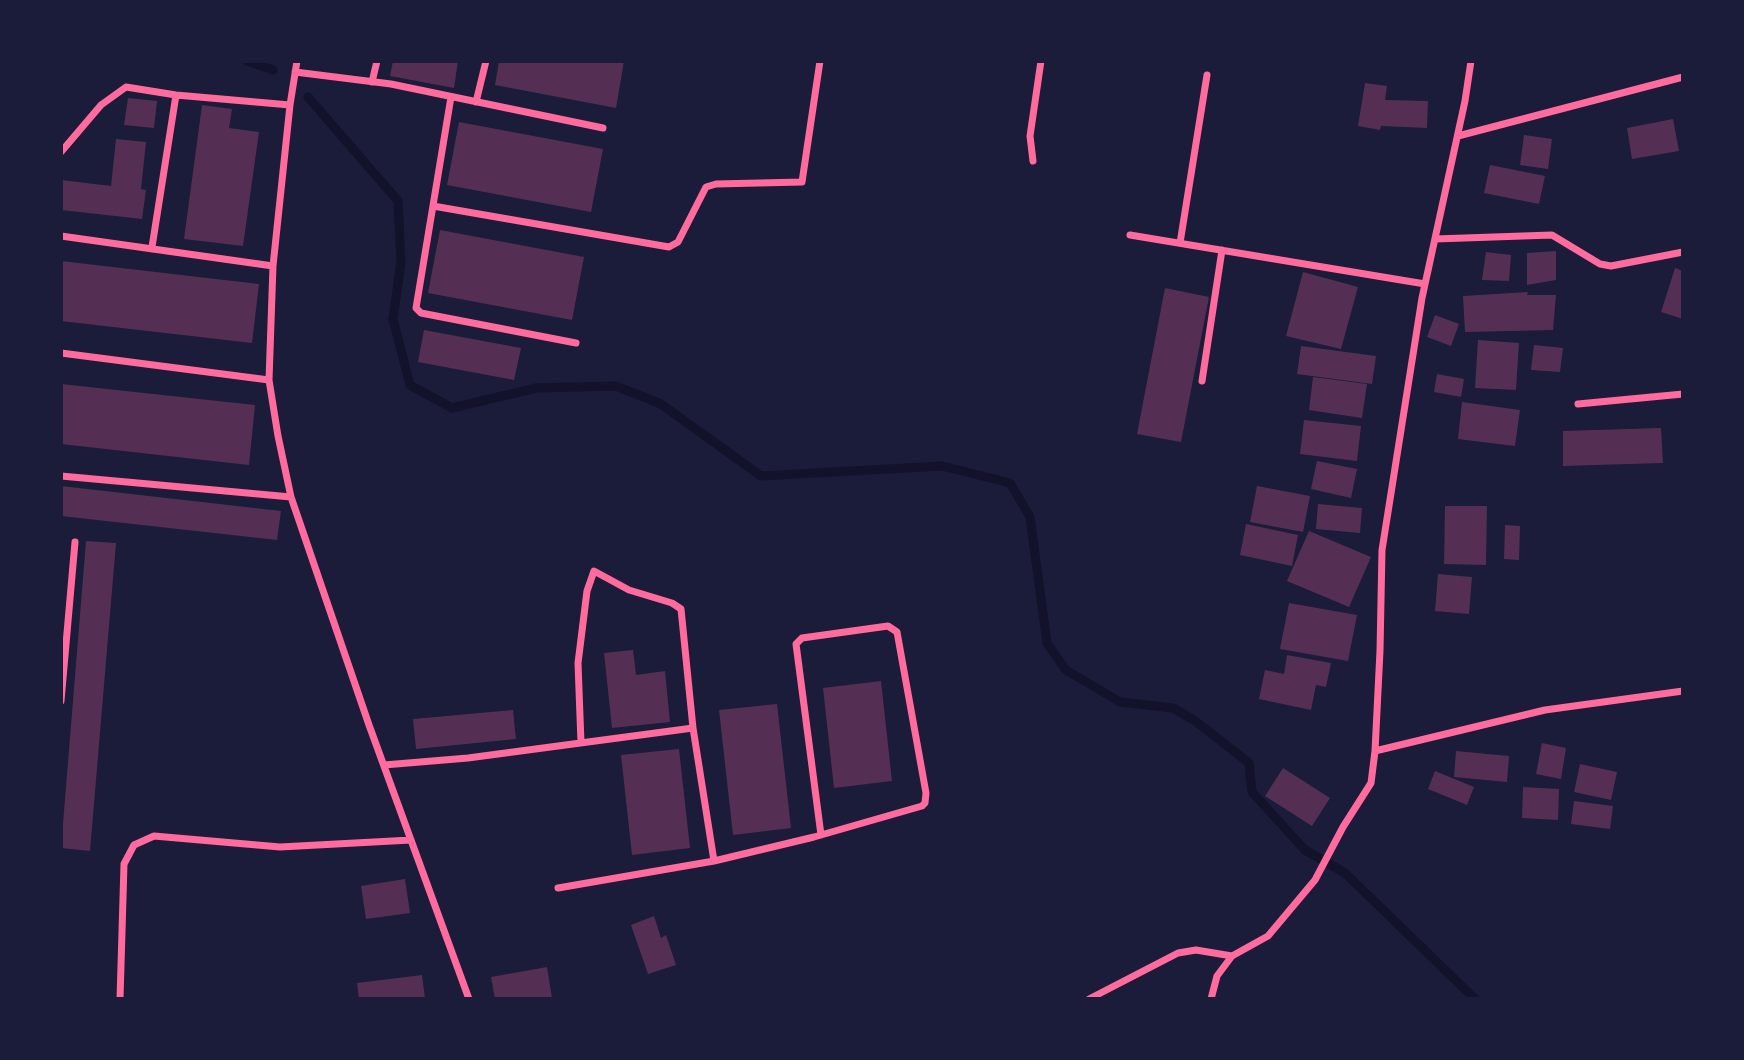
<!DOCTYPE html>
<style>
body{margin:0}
#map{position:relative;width:1744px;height:1060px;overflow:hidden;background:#1b1b3a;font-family:"Nunito Sans",sans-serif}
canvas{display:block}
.frame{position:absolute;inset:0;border:63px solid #1b1b3a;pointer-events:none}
</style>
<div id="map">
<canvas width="1744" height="1060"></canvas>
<div class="frame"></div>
</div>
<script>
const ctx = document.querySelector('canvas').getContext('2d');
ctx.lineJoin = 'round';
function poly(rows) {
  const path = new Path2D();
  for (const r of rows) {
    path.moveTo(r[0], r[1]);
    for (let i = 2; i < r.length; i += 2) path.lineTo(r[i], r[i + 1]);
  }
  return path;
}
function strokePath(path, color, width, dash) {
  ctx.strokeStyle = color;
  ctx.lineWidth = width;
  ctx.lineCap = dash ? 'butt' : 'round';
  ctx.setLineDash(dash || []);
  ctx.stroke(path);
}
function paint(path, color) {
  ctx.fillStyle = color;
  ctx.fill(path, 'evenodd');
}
strokePath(poly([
 [247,61,273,70],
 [308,97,398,201,401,262,393,319,410,385,452,408,536,388,616,386,661,404,761,476,942,466,1010,483,1030,517,1047,643,1066,670,1120,702,1173,708,1194,720,1249,763,1252,792,1305,850,1345,873,1475,999]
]), '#12122b', 9);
paint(poly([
 [393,61,458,61,454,88,390,76],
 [499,61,624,61,616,108,495,85],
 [1365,83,1387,86,1385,100,1428,101,1427,128,1381,126,1380,130,1358,126],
 [128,98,157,101,154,128,124,125],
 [202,105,232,109,229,128,259,132,243,246,184,239],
 [1673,119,1679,151,1632,159,1627,128],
 [459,122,603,149,591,212,447,185],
 [1524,135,1552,139,1548,169,1520,165],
 [116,139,146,142,141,189,146,190,142,219,61,210,61,180,111,186],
 [1490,165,1545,176,1539,204,1484,193],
 [440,230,584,257,572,320,428,293],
 [1556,251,1556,280,1527,285,1527,253],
 [1486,252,1511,255,1509,281,1482,280],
 [61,261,259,284,252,343,61,321],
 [1675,268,1683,271,1683,319,1661,312],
 [1303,272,1358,287,1341,349,1286,336],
 [1165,288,1209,297,1181,442,1137,434],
 [1528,292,1527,295,1556,295,1553,330,1465,332,1463,296],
 [1435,315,1459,324,1451,346,1427,337],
 [424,330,521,348,514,380,418,362],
 [1478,340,1519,343,1516,390,1475,388],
 [1534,345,1563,348,1560,372,1531,370],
 [1301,346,1376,356,1372,384,1297,374],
 [1437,374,1464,379,1461,397,1434,392],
 [1313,377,1367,384,1362,418,1309,410],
 [61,384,255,405,249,465,61,444],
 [1462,402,1520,410,1515,446,1458,439],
 [1304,420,1361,426,1357,461,1300,454],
 [1661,428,1663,463,1563,466,1563,431],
 [1317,461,1357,469,1351,498,1311,489],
 [61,486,281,511,277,540,61,516],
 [1257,486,1310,496,1303,532,1250,522],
 [1318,504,1362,508,1360,533,1316,529],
 [1445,506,1487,506,1486,565,1444,564],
 [1246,524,1298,535,1292,566,1240,555],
 [1505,525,1520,526,1519,560,1504,559],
 [1309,531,1371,557,1349,607,1287,581],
 [86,541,116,543,90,851,61,848],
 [1438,574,1472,577,1469,614,1435,611],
 [1289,603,1357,615,1348,661,1280,649],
 [633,650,636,675,665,671,670,722,612,728,604,653],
 [1287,655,1331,663,1326,687,1316,685,1311,710,1259,699,1265,670,1284,674],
 [881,681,892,781,834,788,823,688],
 [777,704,791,828,733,835,719,710],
 [513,710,516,739,416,749,413,719],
 [1542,743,1566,748,1561,779,1536,774],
 [679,749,690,848,632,855,621,755],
 [1456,751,1509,756,1507,782,1454,777],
 [1580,764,1617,772,1611,800,1574,792],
 [1283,768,1330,798,1312,826,1265,796],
 [1435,771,1474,787,1467,805,1428,789],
 [1523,787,1559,789,1558,820,1522,818],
 [1574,801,1613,806,1610,829,1571,824],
 [405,879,410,913,366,919,361,886],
 [654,916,661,938,666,935,676,965,648,974,631,925],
 [547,967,552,998,495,999,491,977],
 [422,975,425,999,359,999,357,983]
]), '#542f53');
strokePath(poly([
 [295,72,391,84,603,128],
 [372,82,377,61],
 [451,97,416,308,421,313,576,343],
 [476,102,486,61],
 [1458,136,1683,77],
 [61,152,101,105,126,87,176,95,290,105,297,61],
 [1033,161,1030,136,1041,61],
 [433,206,669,247,678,242,706,187,716,184,802,182,820,61],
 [1130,235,1425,284],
 [61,236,273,266],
 [1435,239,1552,235,1600,264,1611,266,1683,252],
 [1180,243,1207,75],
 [152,247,176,95],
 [61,353,269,380],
 [1202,381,1222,250],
 [1578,404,1683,394],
 [61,476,291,497,278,436,269,380,273,266,290,105],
 [291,497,369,725,469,999],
 [61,701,75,542],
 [581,743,578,663,587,591,594,571,629,590,672,603,681,609,693,728],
 [1375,751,1545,710,1683,691],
 [384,765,468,758,693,728,714,861,558,888],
 [714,861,814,837,922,806,925,803,926,793,897,632,888,626,802,638,796,644,821,835],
 [120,999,124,864,134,845,154,836,280,847,411,840],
 [1089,999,1178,953,1196,950,1232,956],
 [1211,999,1217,976,1232,956,1268,936,1315,880,1343,827,1371,783,1375,751,1380,651,1382,550,1422,298,1465,101,1471,61]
]), '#ff6b9d', 7);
</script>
